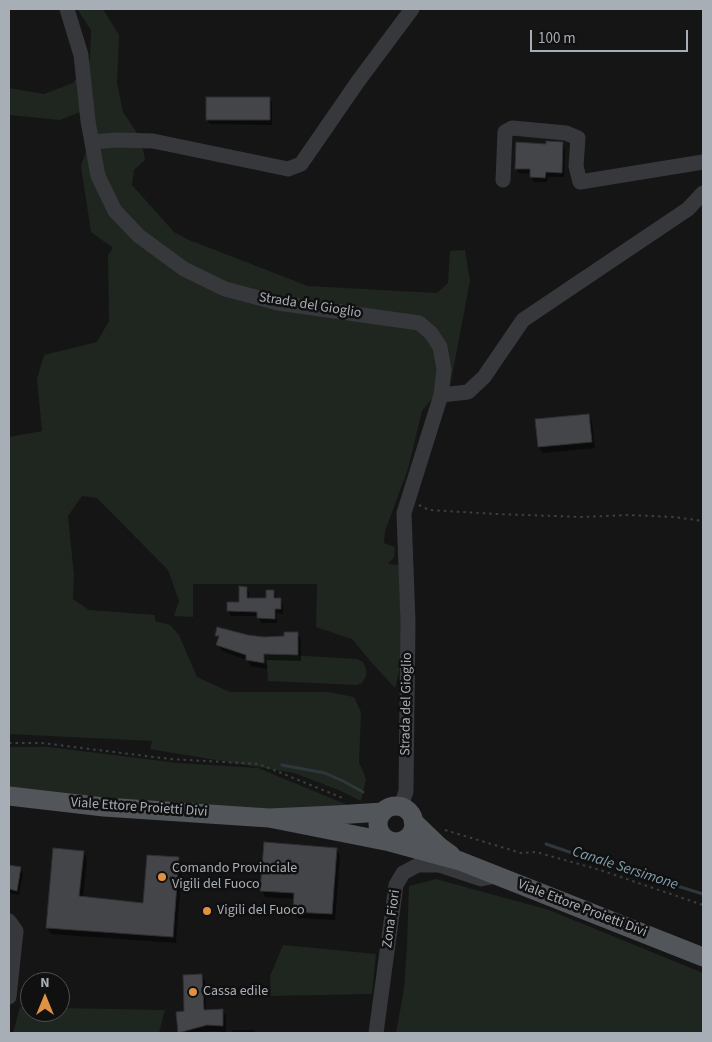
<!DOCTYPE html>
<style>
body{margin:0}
#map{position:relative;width:712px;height:1042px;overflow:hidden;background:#151516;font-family:"Source Sans 3",sans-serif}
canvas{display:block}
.frame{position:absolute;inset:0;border:10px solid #a8aeb5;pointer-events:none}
.north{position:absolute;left:20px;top:972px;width:50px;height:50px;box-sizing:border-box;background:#101011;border:1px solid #4d4f53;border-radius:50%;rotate:0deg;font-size:14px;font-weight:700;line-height:20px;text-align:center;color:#a8aeb5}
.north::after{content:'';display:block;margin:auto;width:18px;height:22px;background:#df9244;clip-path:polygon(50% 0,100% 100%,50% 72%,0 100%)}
.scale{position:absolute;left:530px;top:30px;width:158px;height:22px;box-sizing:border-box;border:2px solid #a8aeb5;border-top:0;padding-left:6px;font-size:15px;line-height:18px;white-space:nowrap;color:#a8aeb5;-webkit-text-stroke:4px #101011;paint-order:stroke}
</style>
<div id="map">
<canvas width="712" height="1042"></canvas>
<div class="frame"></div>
<div class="north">N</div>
<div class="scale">100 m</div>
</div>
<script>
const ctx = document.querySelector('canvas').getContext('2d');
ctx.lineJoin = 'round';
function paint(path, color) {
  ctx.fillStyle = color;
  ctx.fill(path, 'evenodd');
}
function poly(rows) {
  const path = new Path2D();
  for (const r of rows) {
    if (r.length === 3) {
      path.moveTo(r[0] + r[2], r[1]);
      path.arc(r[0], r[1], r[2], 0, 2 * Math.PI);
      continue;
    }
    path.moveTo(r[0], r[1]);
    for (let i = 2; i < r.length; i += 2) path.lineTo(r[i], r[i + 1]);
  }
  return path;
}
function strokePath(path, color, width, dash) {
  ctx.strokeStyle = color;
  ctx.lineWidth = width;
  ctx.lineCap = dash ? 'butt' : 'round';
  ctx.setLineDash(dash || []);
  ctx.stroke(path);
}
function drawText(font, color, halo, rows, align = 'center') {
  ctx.font = font + ' "Source Sans 3",sans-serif';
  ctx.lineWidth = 5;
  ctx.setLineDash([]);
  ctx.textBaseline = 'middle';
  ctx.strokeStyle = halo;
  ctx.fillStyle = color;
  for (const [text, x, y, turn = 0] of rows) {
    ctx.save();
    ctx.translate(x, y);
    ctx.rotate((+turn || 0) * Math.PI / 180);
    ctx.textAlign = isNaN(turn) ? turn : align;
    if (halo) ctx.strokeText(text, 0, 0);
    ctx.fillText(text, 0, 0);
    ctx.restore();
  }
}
paint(poly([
 [77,9,103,9,119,35,117,83,123,112,141,139,145,160,134,170,132,185,174,232,189,240,308,286,437,293,448,283,450,251,465,250,470,281,450,386,431,400,422,411,408,469,385,531,384,543,395,547,394,557,388,564,400,565,403,655,395,688,372,663,352,639,316,627,317,584,193,584,193,617,174,616,179,601,168,570,97,498,82,496,68,516,74,576,73,599,89,610,155,615,155,621,170,625,179,635,197,677,230,692,328,692,354,697,361,712,359,762,366,779,361,801,341,791,294,773,150,749,152,741,9,734,9,437,42,431,37,379,44,355,97,342,109,321,108,255,113,248,91,232,81,166,95,125,93,107,60,120,9,115,9,88,44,94,73,83,90,60,91,30],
 [265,647,272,654,357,659,363,662,366,669,366,676,362,683,357,685,268,681,267,665,264,663],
 [9,747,49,747,177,763,258,768,357,809,344,811,161,807,9,788],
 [436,879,549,910,703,973,703,1033,396,1033,404,989,407,945,409,886],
 [283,945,376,954,372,994,271,996,270,976],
 [20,1007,30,1007,30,1012,60,1012,60,1008,165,1010,159,1033,13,1033]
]), '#1f261f');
paint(poly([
 [270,99,272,103,272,125,210,124,207,120],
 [563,143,565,148,564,177,548,177,547,182,534,182,531,177,532,174,519,173,516,169,547,145],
 [588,415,592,422,595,448,543,453,539,447],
 [247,588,249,592,249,599,267,599,274,592,276,596,276,600,281,600,283,604,283,614,277,613,277,623,261,623,258,616,231,616,228,611,240,603],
 [297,633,301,639,301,661,267,660,267,669,251,666,247,660,222,651,218,645,219,640,217,635,264,639,285,637],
 [336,849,340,856,335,920,298,918,294,911,295,899,265,897,262,890],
 [83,852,87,858,83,898,144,904,178,858,182,865,176,943,51,934,47,928],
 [9,867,20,868,23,873,19,895,9,893],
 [201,975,205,981,206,1012,222,1010,226,1016,226,1032,211,1031,201,1033,179,1033,177,1013,185,1012],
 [232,1030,254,1030,256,1033,232,1033]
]), '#0007');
strokePath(poly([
 [282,765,325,773,343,781,363,792],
 [546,844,584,857,703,894]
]), '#2e373b', 3);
const building = poly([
 [206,97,270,97,270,120,206,120,206,97],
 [546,141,563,142,562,173,546,172,545,178,530,177,530,169,515,169,516,142,546,144,546,141],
 [589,414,592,442,538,447,535,419,589,414],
 [239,586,247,587,247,598,266,598,266,590,274,590,274,598,281,598,281,609,275,609,275,619,257,618,257,612,227,611,227,602,239,602,239,586],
 [217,627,248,635,264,637,284,636,284,632,298,632,298,655,264,654,264,663,246,660,246,655,216,645,219,636,215,636,217,627],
 [264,842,337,848,332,914,293,912,294,893,260,891,264,842],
 [53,848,84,851,79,896,143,903,147,855,179,857,173,937,46,928,53,848],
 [9,865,21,867,17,891,9,889,9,865],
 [202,974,204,1010,223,1009,223,1026,207,1025,178,1033,176,1012,184,1011,183,975,202,974]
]);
paint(building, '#444549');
strokePath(building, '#2f2f32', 1);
strokePath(poly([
 [419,505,429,510,497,514,583,517,629,515,674,517,703,521],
 [9,743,42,743,170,759,259,764,345,799],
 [445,830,521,853,536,852,600,870,703,905]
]), '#3c3f42', 2, [2.5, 4]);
strokePath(poly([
 [67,9,81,55,88,121,98,176,115,211,139,236,184,269,225,289,278,303,419,323,431,333,440,347,444,369,441,395,404,513,408,622,406,791,401,807],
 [92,142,116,140,153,141,288,169,301,164,359,80,412,9],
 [503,180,505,132,512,128,566,133,578,138,576,166,580,182,703,162],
 [441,395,468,392,484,377,523,320,688,209,703,193],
 [9,921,16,931,9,997],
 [376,1033,396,885,403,873,418,865,439,865,481,879,496,876]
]), '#36383b', 15);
strokePath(poly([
 [9,796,104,807,269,818,335,815,383,812],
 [396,824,18],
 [269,818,390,842,460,861,703,957],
 [413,821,440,847,451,855]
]), '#525559', 19);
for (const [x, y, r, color] of [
 [162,877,5,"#df9244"],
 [207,911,5,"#df9244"],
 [193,992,5,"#df9244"]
]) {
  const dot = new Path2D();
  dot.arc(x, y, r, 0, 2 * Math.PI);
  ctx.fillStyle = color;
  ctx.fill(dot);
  strokePath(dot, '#101011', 2);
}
drawText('14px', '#a8aeb5', '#101011', [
 ["Strada del Gioglio",310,306,9],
 ["Strada del Gioglio",407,704,-89],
 ["Viale Ettore Proietti Divi",139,808,4],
 ["Viale Ettore Proietti Divi",582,909,21],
 ["Zona Fiori",392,919,-82]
]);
drawText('14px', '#a8aeb5', '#101011', [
 ["Comando Provinciale",172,869],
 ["Vigili del Fuoco",172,885],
 ["Vigili del Fuoco",217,911],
 ["Cassa edile",203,992]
], 'left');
drawText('italic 15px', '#829fad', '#101011', [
 ["Canale Sersimone",625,869,18]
]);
</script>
